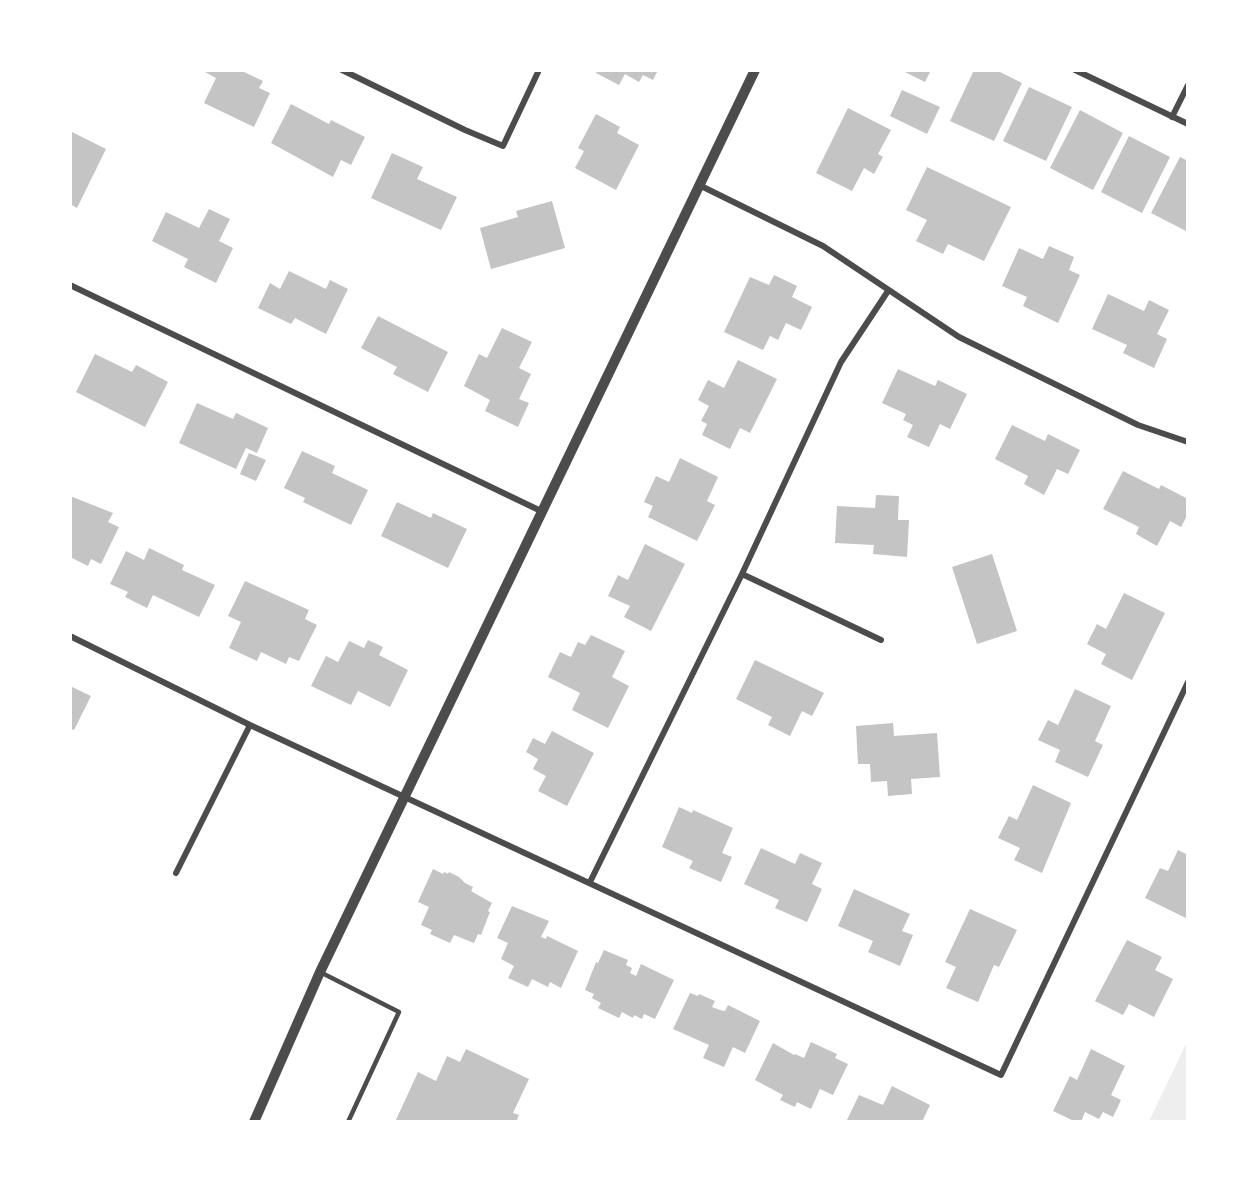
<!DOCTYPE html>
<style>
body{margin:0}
#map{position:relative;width:1258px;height:1192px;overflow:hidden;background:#fff;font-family:Montserrat,sans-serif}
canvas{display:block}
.frame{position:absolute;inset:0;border:72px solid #fff;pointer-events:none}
</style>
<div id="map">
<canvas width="1258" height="1192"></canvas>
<div class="frame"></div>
</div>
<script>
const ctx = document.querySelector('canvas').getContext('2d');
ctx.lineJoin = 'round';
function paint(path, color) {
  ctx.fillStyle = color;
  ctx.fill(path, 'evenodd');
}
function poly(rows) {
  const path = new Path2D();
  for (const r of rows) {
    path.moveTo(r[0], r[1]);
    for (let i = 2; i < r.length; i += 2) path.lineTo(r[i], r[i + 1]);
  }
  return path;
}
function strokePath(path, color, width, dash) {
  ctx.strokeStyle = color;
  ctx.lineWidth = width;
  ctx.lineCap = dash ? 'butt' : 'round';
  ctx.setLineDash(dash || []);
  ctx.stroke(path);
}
paint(poly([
 [1187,1042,1187,1121,1149,1121]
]), '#eee');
paint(poly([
 [206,70,240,70,263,81,259,88,270,93,254,127,204,103,216,78,205,72],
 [597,70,658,70,653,80,643,75,639,82,625,74,619,85,596,73],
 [901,70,931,70,925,82],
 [974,70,996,70,1022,83,994,141,950,121],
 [1029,87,1072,107,1046,161,1003,141],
 [902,90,940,107,927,134,890,116],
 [291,104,329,124,331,120,365,137,351,165,341,160,333,177,271,143],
 [848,108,891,130,878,154,883,157,874,174,864,168,852,191,816,173],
 [1080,110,1123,133,1093,190,1050,168],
 [596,114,620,127,617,133,639,145,616,190,575,168,584,151,578,148],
 [70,131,106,149,77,208,70,204],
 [1129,136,1170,157,1142,213,1101,192],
 [392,153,423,167,417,179,457,197,441,230,371,198],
 [1180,157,1188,161,1188,232,1151,213],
 [927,167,1011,207,984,261,948,244,943,254,916,241,927,220,906,210],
 [552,201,565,248,491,269,480,228,518,217,516,211],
 [209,209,230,219,219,241,233,248,216,283,184,267,188,259,152,241,166,212,199,228],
 [1049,246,1074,257,1069,270,1080,275,1058,323,1023,306,1027,297,1002,286,1019,248,1043,259],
 [289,271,326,289,330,280,348,289,326,334,295,318,291,324,258,308,270,283,280,289],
 [774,275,797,286,792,297,812,307,801,330,786,323,778,340,770,336,763,350,724,332,750,277,769,285],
 [1108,294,1144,311,1149,300,1169,310,1157,334,1167,339,1154,368,1123,353,1127,345,1092,329],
 [378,316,448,352,428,392,393,374,397,367,361,348],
 [502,328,532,342,519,368,531,374,519,399,529,403,518,427,485,411,490,400,464,386,479,354,487,358],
 [95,354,132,372,136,365,168,382,145,427,76,392],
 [738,360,777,379,750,433,740,428,730,449,702,435,707,424,701,421,709,406,698,400,708,380,724,388],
 [898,369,935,386,938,380,967,394,950,429,940,424,929,447,907,437,913,425,903,420,906,414,882,403],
 [197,403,233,419,236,413,268,428,257,453,246,448,236,469,179,443],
 [1012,425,1045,441,1048,434,1080,450,1068,474,1057,469,1044,495,1024,484,1028,476,995,459],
 [302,451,335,466,332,473,368,490,351,525,303,502,305,498,284,488],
 [249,453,266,460,256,481,240,474],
 [680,458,718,477,707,501,715,505,697,541,648,517,653,506,644,502,656,476,669,482],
 [1123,471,1159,489,1161,485,1188,499,1188,514,1181,527,1170,521,1157,546,1136,534,1139,527,1103,509],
 [876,495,899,496,898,520,909,520,907,557,873,554,874,545,835,543,837,506,875,508],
 [70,496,113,513,108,522,119,527,101,564,91,559,88,566,70,557],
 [397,502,431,518,433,513,467,529,448,568,381,536],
 [645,544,685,564,651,631,624,617,630,606,608,596,618,575,628,580],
 [149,548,184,565,182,570,215,585,199,617,153,595,147,608,125,597,128,592,110,584,126,551,144,560],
 [992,554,1017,631,977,644,952,567],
 [245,581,309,610,305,619,317,625,299,661,289,657,286,664,261,652,257,661,229,648,241,622,228,616],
 [1124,593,1165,613,1132,680,1101,664,1106,654,1087,644,1097,624,1106,629],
 [591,635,625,651,612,677,629,686,608,728,572,710,580,693,548,677,560,652,571,657,578,642,585,645],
 [368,640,383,647,379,655,408,670,390,707,358,691,351,705,311,686,326,656,338,662,349,641,364,648],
 [755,660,824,693,812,716,802,711,790,736,768,725,772,717,736,699],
 [70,686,91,696,74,730,70,729],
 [1075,689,1111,706,1095,741,1103,745,1088,777,1055,762,1060,750,1038,740,1048,720,1058,725],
 [893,723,894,736,937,733,940,777,911,779,912,794,888,796,887,781,871,782,870,764,858,764,856,726],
 [552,731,594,753,567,806,538,791,546,776,533,769,538,759,526,752,533,738,545,744],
 [1033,785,1071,803,1042,873,1014,860,1020,848,998,838,1009,816,1017,820],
 [679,807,692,813,693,810,733,828,722,853,732,857,721,882,689,868,693,861,662,847],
 [761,848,795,864,800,853,822,863,812,884,822,889,807,922,775,908,779,900,744,884],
 [1178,850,1188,855,1188,919,1145,898,1160,868,1168,871],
 [433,869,443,874,444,872,448,874,449,872,459,877,465,883,473,887,471,891,492,903,488,911,490,912,481,935,478,934,474,943,454,935,450,943,430,934,432,930,421,925,429,907,418,902],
 [854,889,910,914,902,931,913,935,900,966,868,952,873,941,838,926],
 [512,906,549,921,541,937,546,939,547,936,578,951,561,988,550,982,548,987,532,979,528,987,508,978,514,966,501,959,508,943,497,938],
 [970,909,1017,930,999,967,994,965,978,1002,946,988,956,967,945,962],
 [1127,940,1162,957,1155,970,1173,979,1154,1017,1129,1004,1123,1015,1095,1001],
 [604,950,628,960,626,965,632,968,630,973,636,976,641,964,674,980,655,1019,644,1014,642,1019,634,1015,633,1018,622,1012,619,1018,598,1008,601,1003,592,998,594,994,585,990,596,962,598,963],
 [690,993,698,996,699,994,715,1001,712,1007,720,1010,725,1011,728,1005,760,1021,745,1053,733,1047,724,1067,703,1058,709,1045,673,1029],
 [811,1042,837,1054,835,1058,848,1064,833,1095,820,1089,811,1109,797,1102,795,1107,780,1100,783,1095,755,1080,773,1043,794,1055,795,1054,804,1058],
 [466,1049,529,1079,513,1113,519,1115,516,1122,395,1122,418,1072,436,1081,447,1056,460,1062],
 [1091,1049,1125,1066,1111,1095,1121,1100,1113,1117,1103,1112,1099,1119,1085,1112,1081,1122,1076,1122,1053,1111,1070,1076,1077,1080],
 [892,1086,930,1105,922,1122,846,1122,859,1095,883,1105]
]), '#c4c4c4');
strokePath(poly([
 [320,972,399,1012,348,1122]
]), '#4c4c4c', 4.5);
strokePath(poly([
 [342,70,465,130,503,146,539,70],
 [1075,70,1188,124],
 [1172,117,1188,85],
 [699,185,823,246,959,337,1138,425,1188,442],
 [70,285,543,512],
 [742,574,881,640],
 [70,636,250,725,1001,1075,1188,682],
 [176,873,250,725],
 [590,882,742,574,841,362,888,291]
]), '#4c4c4c', 6);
strokePath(poly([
 [254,1122,320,972,755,70]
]), '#4c4c4c', 10);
</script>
